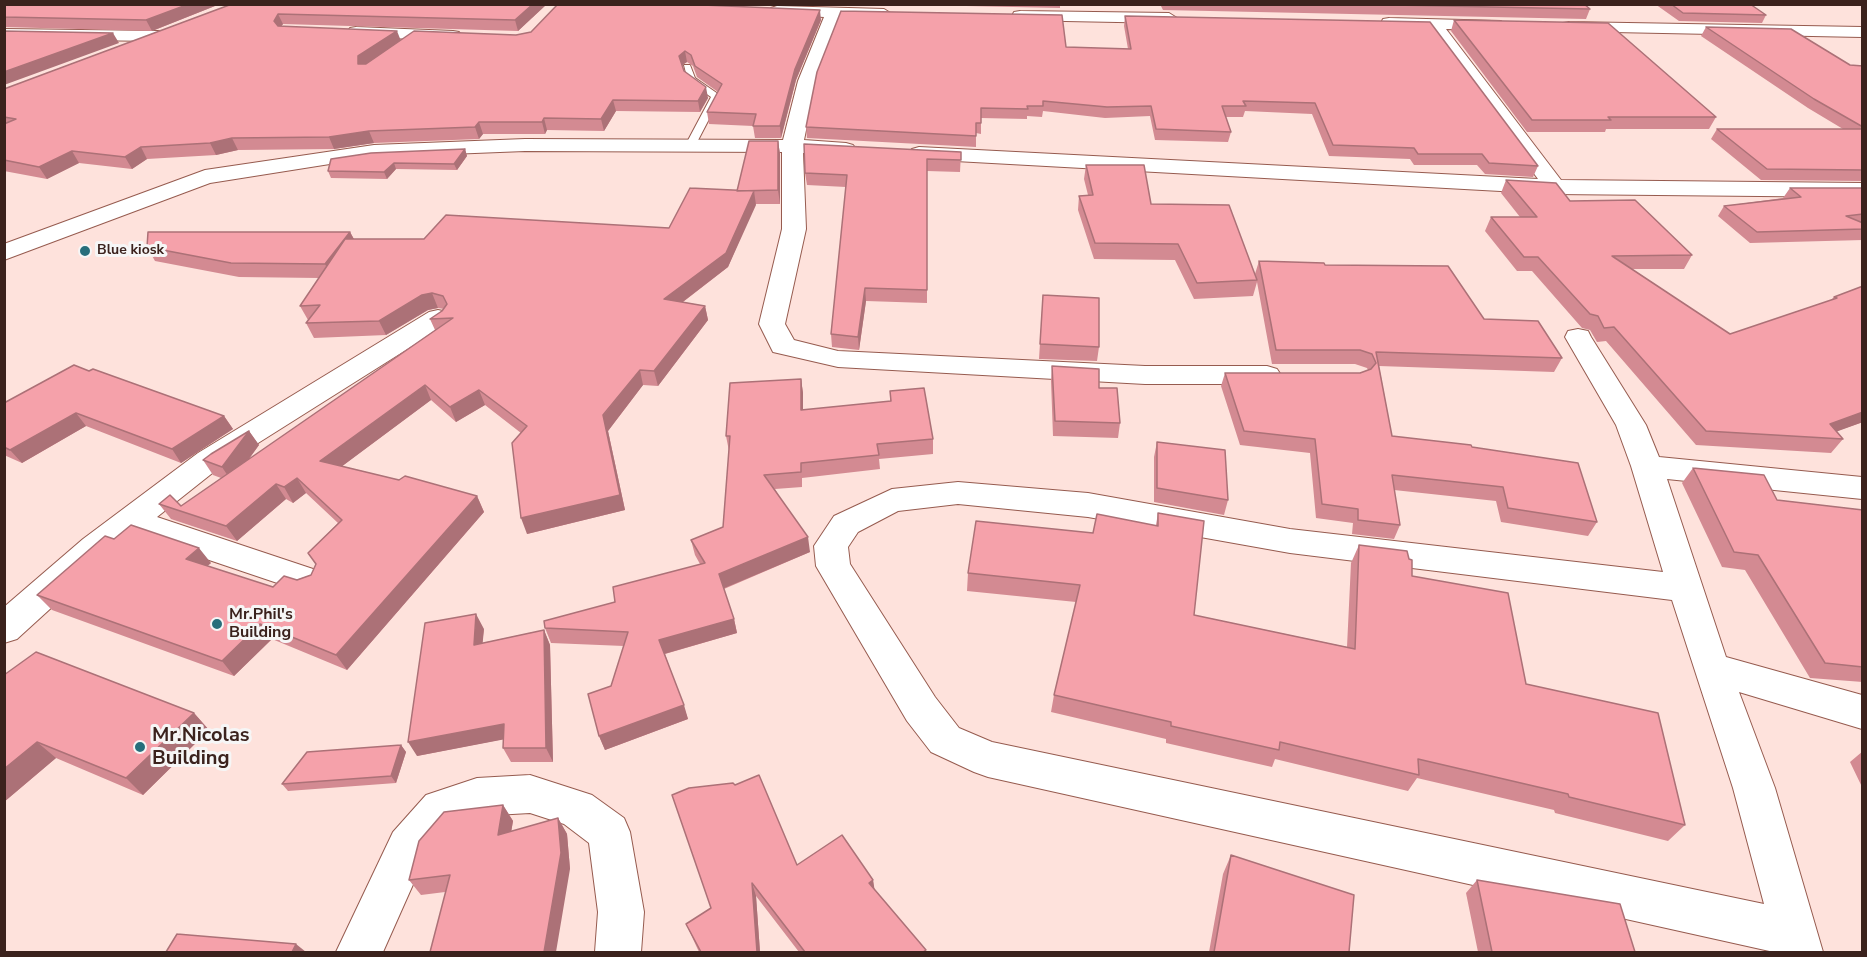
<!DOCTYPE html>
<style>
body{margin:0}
#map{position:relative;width:1867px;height:957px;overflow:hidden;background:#fee2dc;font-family:"Nunito Sans",sans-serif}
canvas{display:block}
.frame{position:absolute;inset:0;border:6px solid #3b221d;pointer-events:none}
</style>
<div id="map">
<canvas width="1867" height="957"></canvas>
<div class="frame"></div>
</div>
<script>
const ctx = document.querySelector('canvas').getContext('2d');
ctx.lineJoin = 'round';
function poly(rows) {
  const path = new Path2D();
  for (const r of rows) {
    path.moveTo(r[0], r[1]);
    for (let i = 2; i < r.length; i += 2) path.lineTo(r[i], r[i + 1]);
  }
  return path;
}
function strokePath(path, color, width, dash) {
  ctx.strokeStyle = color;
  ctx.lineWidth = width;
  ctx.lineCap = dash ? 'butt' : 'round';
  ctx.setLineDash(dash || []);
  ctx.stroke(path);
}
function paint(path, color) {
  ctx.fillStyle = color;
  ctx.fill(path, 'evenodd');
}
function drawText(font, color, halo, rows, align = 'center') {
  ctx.font = font + ' "Nunito Sans",sans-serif';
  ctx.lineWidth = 6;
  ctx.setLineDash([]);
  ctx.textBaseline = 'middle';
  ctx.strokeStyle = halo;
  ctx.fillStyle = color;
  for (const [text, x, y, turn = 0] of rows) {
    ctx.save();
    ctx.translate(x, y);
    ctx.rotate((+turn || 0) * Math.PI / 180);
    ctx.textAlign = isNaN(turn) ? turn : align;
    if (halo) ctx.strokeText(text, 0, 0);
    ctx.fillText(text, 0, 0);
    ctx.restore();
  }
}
const service = poly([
 [684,65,690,65,695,78,721,96,695,146,690,149,685,146,711,97,688,81,684,65]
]);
const minor = poly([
 [777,6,884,9,892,14,884,19,840,18,816,81,804,140,846,143,853,145,856,149,853,153,846,155,803,153,806,229,785,324,794,340,838,351,1145,366,1267,366,1277,369,1281,375,1277,381,1267,384,1145,384,838,367,773,352,759,324,782,229,782,152,525,151,374,157,210,183,4,260,4,244,205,170,374,145,525,139,783,140,798,81,824,17,771,14,769,11,771,8,777,6],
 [1020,11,1169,13,1177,18,1169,23,1014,20,1012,16,1014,12,1020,11],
 [1389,18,1501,21,1503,25,1495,30,1446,29,1561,180,1862,183,1862,197,1555,194,919,159,912,157,908,153,912,149,919,147,1538,179,1428,29,1383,27,1381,23,1383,19,1389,18],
 [1569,22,1862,27,1862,37,1563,31,1561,27,1563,23,1569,22],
 [356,27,453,31,459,32,462,36,459,40,453,41,350,36,347,32,350,28,356,27],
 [4,29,158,31,164,32,167,36,164,40,158,41,4,39,4,29],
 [438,310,447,312,451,318,447,324,220,467,157,517,319,571,324,580,319,589,307,593,135,535,107,557,17,639,4,643,4,607,83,539,198,453,429,312,438,310],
 [1578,329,1588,331,1591,337,1646,425,1659,457,1862,477,1862,499,1667,479,1726,657,1862,695,1862,729,1739,692,1775,788,1823,952,1774,952,988,777,974,772,931,752,907,721,816,566,814,546,834,516,892,489,958,482,1088,493,1290,529,1663,572,1631,466,1616,425,1565,337,1568,331,1578,329],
 [958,504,1088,517,1290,553,1672,600,1733,788,1764,904,992,742,959,728,935,697,850,564,848,547,858,532,898,511,958,504],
 [530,775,592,795,624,818,630,832,644,912,641,952,595,952,598,912,589,843,564,824,530,813,477,816,455,824,423,862,383,952,336,952,393,832,426,795,477,778,530,775]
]);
strokePath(service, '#965b4f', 2);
strokePath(minor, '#965b4f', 2);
paint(service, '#fff');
paint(minor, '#fff');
paint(poly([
 [4,4,220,4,152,31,4,27],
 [232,4,547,4,518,31,283,24,281,26,401,41,821,20,796,80,781,138,755,138,753,126,709,124,707,112,718,92,697,77,693,66,687,62,682,65,684,71,708,98,700,112,616,111,604,131,547,130,545,134,483,134,479,139,374,143,334,149,238,150,216,155,147,159,132,169,79,163,47,179,4,171,4,89],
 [872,4,1060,4,1060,8],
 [1160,4,1584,4,1590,9,1586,19,1163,10],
 [1655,4,1750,4,1766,15,1762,23,1679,21],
 [1125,16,1538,166,1533,177,1485,174,1477,165,1414,165,1410,159,1329,156,1312,114,1245,111,1243,117,1226,117,1231,132,1228,142,1155,140,1150,116,1105,118,1043,111,1042,117,1027,116,1027,119,981,118,981,134,976,133,976,147,807,138,806,127,1066,47,1128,49,1124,26],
 [1454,20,1716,117,1709,129,1606,129,1605,132,1527,132,1451,31],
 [1706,27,1850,65,1863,66,1863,181,1761,180,1711,139,1717,129,1843,129,1808,108,1701,36],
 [778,141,780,154,780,204,755,204,728,267,683,302,705,306,708,320,658,386,643,385,608,431,625,510,527,534,521,433,485,405,456,422,431,400,342,466,399,480,477,496,484,512,347,670,272,639,234,676,52,610,37,595,114,539,211,563,207,566,273,587,311,575,316,565,308,553,338,523,306,493,293,503,286,499,237,541,171,519,159,504,181,506,221,478,213,475,203,460,249,431,259,445,249,459,435,330,430,319,444,309,438,308,428,310,386,335,314,338,306,323,309,320,308,320,300,306,319,278,239,277,155,261,147,247,350,232,354,239,424,239,669,228,737,191],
 [465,149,467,156,457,170,396,169,387,179,331,178,328,171],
 [961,152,960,172,927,171,927,303,866,301,859,350,832,347,831,334,846,187,807,185,805,173],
 [1086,165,1151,204,1256,277,1255,274,1259,261,1325,265,1484,319,1562,358,1554,372,1379,366,1392,436,1472,447,1597,522,1588,536,1501,522,1496,501,1394,490,1400,525,1394,539,1352,534,1353,523,1316,518,1310,453,1240,445,1221,386,1225,373,1360,373,1368,370,1367,368,1355,364,1272,364,1257,282,1253,296,1194,299,1175,260,1094,259,1078,210,1079,196,1088,195,1084,179],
 [1506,180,1570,201,1692,255,1684,269,1632,269,1730,334,1831,300,1834,297,1863,286,1863,422,1837,431,1843,439,1831,453,1696,445,1606,341,1597,342,1590,330,1582,328,1532,271,1517,271,1485,231,1491,217,1520,217,1501,193],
 [1790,188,1863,188,1863,240,1750,243,1718,216,1724,206,1783,198],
 [1043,295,1099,347,1097,361,1039,359],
 [1052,366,1099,388,1120,423,1118,438,1053,436,1051,381],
 [801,379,803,393,803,410,890,401,890,391,933,439,933,454,879,459,880,469,802,478,802,487,775,489,810,552,724,589,734,619,737,633,665,654,688,719,605,750,599,736,611,686,624,646,551,643,545,628,615,602,700,564,695,555,691,540,723,527,729,451,726,436],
 [4,403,224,416,233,429,181,463,86,426,22,463,4,455],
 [1157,442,1228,500,1224,515,1154,502,1154,457],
 [1693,468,1777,500,1863,510,1863,682,1810,678,1745,570,1722,567,1682,483],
 [1158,513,1194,615,1347,647,1351,563,1359,545,1412,576,1526,684,1685,825,1668,841,1555,813,1554,810,1417,778,1408,791,1275,759,1272,767,1166,743,1166,739,1051,712,1054,695,1076,602,967,591,968,573,1093,533,1156,525],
 [484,629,482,643,544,630,550,645,553,762,511,762,503,748,504,739,417,756],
 [4,675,194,713,209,730,143,795,56,758,4,802],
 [401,745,406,752,396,783,288,791,282,784],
 [1863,751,1863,789,1850,762],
 [735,785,797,865,873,880,874,889,926,952,799,952,756,896,760,952,699,952,686,924,711,908],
 [503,805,513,821,511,832,558,818,567,834,570,869,445,892,421,895,409,880],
 [1231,855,1349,952,1209,952,1223,874],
 [1477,880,1635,952,1478,952,1466,893]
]), '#d38a92');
paint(poly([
 [189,4,220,4,152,31,146,20],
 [533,4,547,4,518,31,515,20],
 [820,10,821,20,796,80,781,138,780,126,795,69],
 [278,14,283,24,278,31,274,21],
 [397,31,401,41,363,67,358,64,358,56],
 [113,33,119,43,4,85,4,72],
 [685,51,687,62,681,66,679,56],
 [706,87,708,98,700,112,698,101],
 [613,100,616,111,604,131,601,119],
 [544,118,547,130,545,134,542,122],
 [479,122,483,134,479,139,475,127],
 [369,131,374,143,334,149,329,137],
 [232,138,238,150,216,155,210,143],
 [778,141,780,154,780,204,778,190],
 [141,147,147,159,132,169,125,157],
 [465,149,467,156,457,170,454,164],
 [72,151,79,163,47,179,39,167],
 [394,163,396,169,387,179,384,172],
 [754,191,756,205,728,267,667,314,664,299],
 [350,232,357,245,332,278,325,264],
 [865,288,866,301,859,350,858,337],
 [432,293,438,308,428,310,386,335,379,321,422,295],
 [705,306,708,320,658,386,654,371],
 [640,370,643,385,608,431,625,510,527,534,521,518],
 [801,379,803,393,803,425,801,410],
 [425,385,431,400,329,476,320,461],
 [479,390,485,405,456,422,450,407],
 [1863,412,1863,422,1819,438,1830,424],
 [76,413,86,426,22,463,10,450],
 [224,416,233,429,181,463,172,449],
 [249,431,259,445,232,482,222,467],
 [297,478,306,493,293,503,284,487],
 [276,484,286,499,237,541,226,526],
 [477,496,484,512,347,670,336,655],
 [808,537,810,552,722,589,719,574],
 [199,548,211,563,198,574,186,559],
 [476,614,484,629,481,660,474,645],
 [734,619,737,633,664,654,659,640],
 [260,624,272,639,234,676,222,661],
 [544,630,550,645,553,762,546,748],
 [684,705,688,719,605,750,599,736],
 [194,713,209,730,143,795,126,778],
 [504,724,511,738,417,756,408,742],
 [37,742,56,758,4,802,4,769],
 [401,745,406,752,396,783,391,776],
 [503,805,513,821,508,851,498,835],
 [558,818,567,834,570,869,556,952,544,952],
 [873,880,875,892,869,883],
 [752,883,756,896,760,952,757,952],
 [296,944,306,952,292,952]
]), '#ac7177');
const building = poly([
 [4,4,189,4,146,20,4,17,4,4],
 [232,4,533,4,515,20,278,14,274,21,278,26,397,31,358,56,358,64,366,64,414,31,516,35,531,32,558,4,679,4,820,10,795,69,780,126,753,126,756,114,707,112,722,84,695,66,691,55,685,51,679,56,684,71,706,87,698,101,613,100,601,119,544,118,542,122,479,122,475,127,369,131,329,137,232,138,210,143,141,147,125,157,72,151,39,167,4,160,4,124,16,119,4,117,4,89,232,4],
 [1344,4,1584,4,1590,9,1344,4],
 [1671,4,1750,4,1766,15,1683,13,1671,4],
 [841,11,1062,15,1066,47,1131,49,1125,16,1430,22,1538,166,1489,163,1482,154,1418,154,1414,148,1333,145,1315,103,1243,101,1246,106,1222,106,1231,132,1156,129,1151,106,1107,107,1043,101,1043,106,1027,106,1028,109,981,108,981,123,976,123,976,136,806,127,817,72,841,11],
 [1454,20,1608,23,1716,117,1608,117,1611,120,1532,120,1454,20],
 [1706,27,1791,29,1850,65,1863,66,1863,127,1814,99,1706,27],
 [4,31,113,33,4,72,4,31],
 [1717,129,1863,129,1863,170,1767,169,1717,129],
 [749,141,778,141,778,190,737,191,749,141],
 [804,144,961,152,961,160,927,159,927,290,865,288,858,337,831,334,847,175,805,173,804,144],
 [465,149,454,164,394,163,384,172,328,171,331,159,371,153,465,149],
 [1086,165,1144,165,1151,204,1229,205,1257,280,1197,283,1178,244,1095,243,1079,196,1093,195,1086,165],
 [1506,180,1556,183,1570,201,1635,200,1692,255,1612,256,1730,334,1837,298,1834,297,1863,286,1863,412,1830,424,1843,439,1706,431,1614,327,1604,328,1598,316,1590,314,1538,257,1524,257,1491,217,1537,217,1506,180],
 [690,188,754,191,726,253,664,299,705,306,654,371,640,370,603,415,620,495,521,518,512,443,527,426,479,390,450,407,425,385,320,461,399,480,405,476,477,496,336,655,260,624,222,661,37,595,105,536,114,539,131,525,199,548,186,559,273,587,284,576,297,580,311,575,316,564,308,553,342,520,297,478,284,487,276,484,226,526,159,504,170,495,181,506,453,318,430,319,442,311,447,304,443,296,432,293,422,295,379,321,306,323,320,305,300,306,345,239,424,239,446,215,669,228,690,188],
 [1790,188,1863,188,1863,214,1846,216,1863,223,1863,229,1757,232,1724,206,1801,197,1790,188],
 [148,232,350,232,325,264,231,263,147,247,148,232],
 [1259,261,1324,263,1325,265,1448,266,1484,319,1538,321,1562,358,1376,352,1392,436,1471,445,1472,447,1578,463,1597,522,1508,508,1503,487,1392,475,1400,525,1358,520,1358,509,1322,504,1315,439,1244,431,1225,373,1360,373,1371,369,1376,363,1372,354,1360,350,1276,350,1259,261],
 [1043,295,1099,298,1099,347,1040,344,1043,295],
 [74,365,89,371,93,369,224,416,172,449,76,413,10,450,4,447,4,403,74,365],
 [1052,366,1099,369,1099,388,1117,388,1120,423,1055,421,1052,366],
 [801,379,801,410,891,401,890,391,924,388,933,439,877,444,879,455,801,463,801,472,764,475,808,537,719,574,734,619,659,640,684,705,599,736,588,694,611,686,628,632,545,628,544,621,615,602,613,587,705,563,691,540,723,527,730,436,726,436,730,383,801,379],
 [249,431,222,467,203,460,211,454,249,431],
 [1157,442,1225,450,1228,500,1157,488,1157,442],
 [1693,468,1764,475,1777,500,1863,510,1863,667,1825,663,1758,555,1734,552,1693,468],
 [1158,513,1204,521,1194,615,1355,649,1359,545,1407,551,1409,559,1412,560,1412,576,1508,593,1526,684,1658,713,1685,825,1569,797,1568,794,1418,759,1419,775,1280,742,1279,750,1171,726,1171,722,1054,695,1080,585,968,573,976,521,1093,533,1097,514,1158,526,1158,513],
 [476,614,474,645,544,630,546,748,503,748,504,724,408,742,425,623,476,614],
 [36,652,194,713,126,778,37,742,4,769,4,675,36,652],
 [401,745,391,776,282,784,307,752,401,745],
 [759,775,797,865,842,835,873,880,869,883,926,950,923,952,805,952,752,883,757,952,701,952,686,924,711,908,672,795,689,788,733,783,735,785,759,775],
 [503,805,498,835,558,818,561,853,544,952,430,952,450,875,409,880,419,841,444,812,503,805],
 [1231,855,1354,895,1349,952,1214,952,1231,855],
 [1477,880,1620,904,1635,952,1492,952,1477,880],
 [177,934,296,944,292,952,166,952,177,934]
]);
paint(building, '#f5a1aa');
strokePath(building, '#ac7177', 1.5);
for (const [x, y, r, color] of [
 [85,251,6,"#276e7b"],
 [217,624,6,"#276e7b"],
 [140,747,6,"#276e7b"]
]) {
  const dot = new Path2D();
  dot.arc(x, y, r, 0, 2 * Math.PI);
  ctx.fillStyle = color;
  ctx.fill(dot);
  strokePath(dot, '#f6f6f6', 2);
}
drawText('bold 14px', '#3b221d', '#f6f6f6', [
 ["Blue kiosk",97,251]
], 'left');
drawText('bold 16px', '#3b221d', '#f6f6f6', [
 ["Mr.Phil's",229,615],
 ["Building",229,633]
], 'left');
drawText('bold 20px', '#3b221d', '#f6f6f6', [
 ["Mr.Nicolas",152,736],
 ["Building",152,759]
], 'left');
</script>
